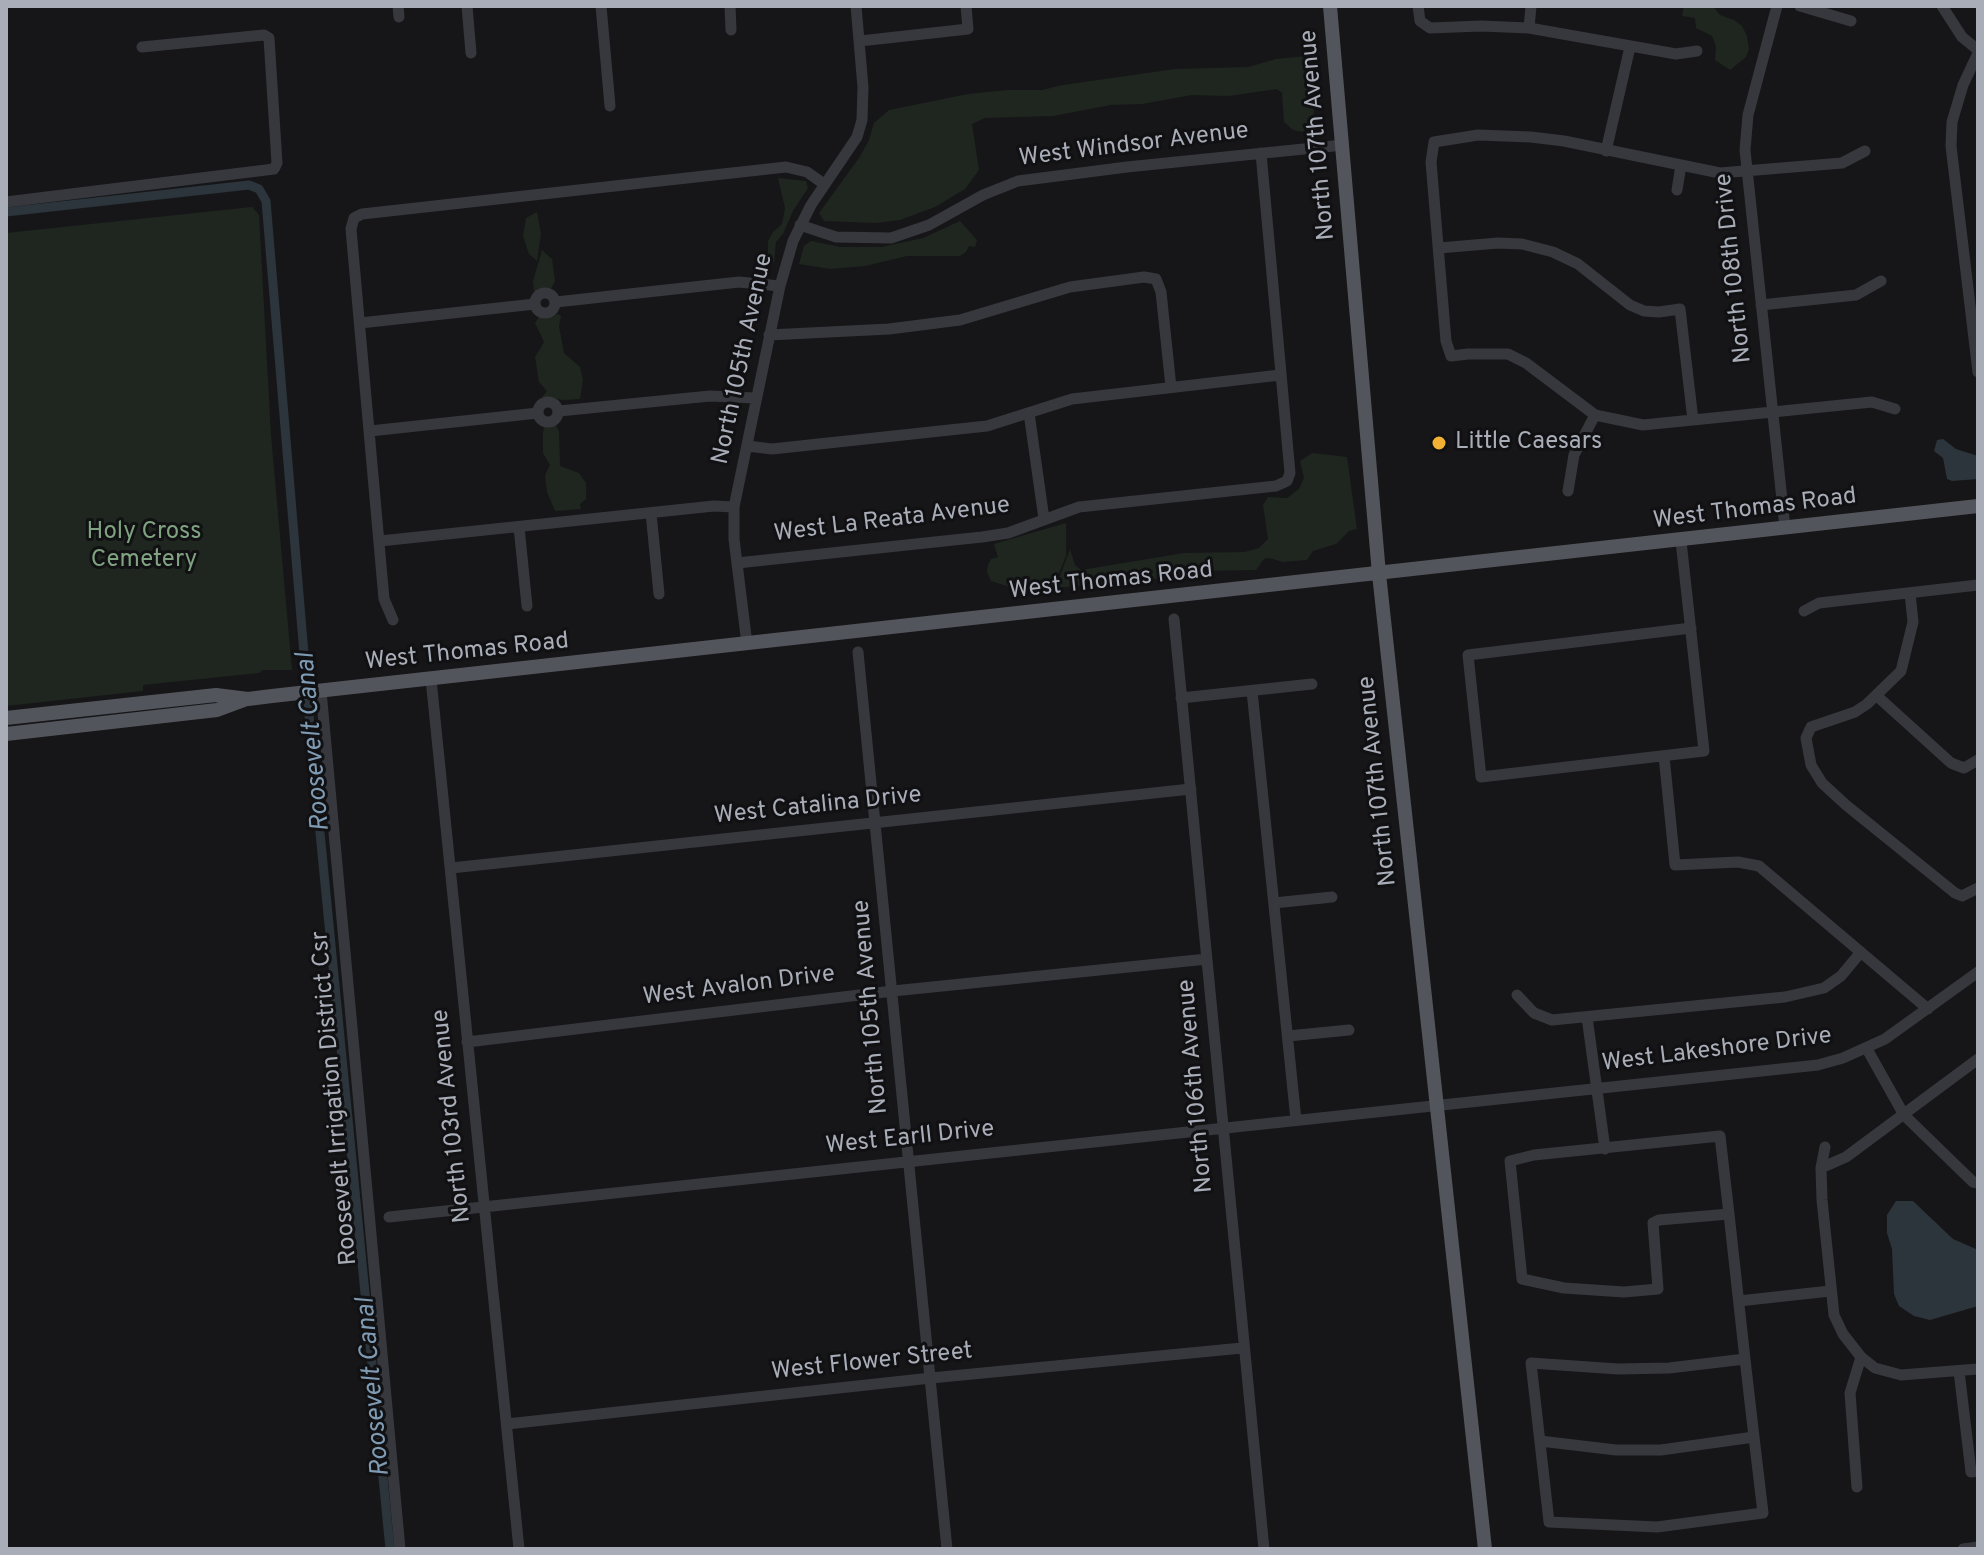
<!DOCTYPE html>
<style>
body{margin:0}
#map{position:relative;width:1984px;height:1555px;overflow:hidden;background:#161618;font-family:Overpass,sans-serif}
canvas{display:block}
.frame{position:absolute;inset:0;border:8px solid #a8adb8;pointer-events:none}
</style>
<div id="map">
<canvas width="1984" height="1555"></canvas>
<div class="frame"></div>
</div>
<script>
const ctx = document.querySelector('canvas').getContext('2d');
ctx.lineJoin = 'round';
function paint(path, color) {
  ctx.fillStyle = color;
  ctx.fill(path, 'evenodd');
}
function poly(rows) {
  const path = new Path2D();
  for (const r of rows) {
    if (r.length === 3) {
      path.moveTo(r[0] + r[2], r[1]);
      path.arc(r[0], r[1], r[2], 0, 2 * Math.PI);
      continue;
    }
    path.moveTo(r[0], r[1]);
    for (let i = 2; i < r.length; i += 2) path.lineTo(r[i], r[i + 1]);
  }
  return path;
}
function strokePath(path, color, width, dash) {
  ctx.strokeStyle = color;
  ctx.lineWidth = width;
  ctx.lineCap = dash ? 'butt' : 'round';
  ctx.setLineDash(dash || []);
  ctx.stroke(path);
}
function drawText(font, color, halo, rows, align = 'center') {
  ctx.font = font + ' Overpass,sans-serif';
  ctx.lineWidth = 6;
  ctx.setLineDash([]);
  ctx.textBaseline = 'middle';
  ctx.strokeStyle = halo;
  ctx.fillStyle = color;
  for (const [text, x, y, turn = 0] of rows) {
    ctx.save();
    ctx.translate(x, y);
    ctx.rotate((+turn || 0) * Math.PI / 180);
    ctx.textAlign = isNaN(turn) ? turn : align;
    if (halo) ctx.strokeText(text, 0, 0);
    ctx.fillText(text, 0, 0);
    ctx.restore();
  }
}
paint(poly([
 [1684,6,1713,6,1720,15,1734,20,1742,26,1747,36,1749,49,1746,57,1730,70,1715,60,1716,46,1712,36,1696,28,1695,18,1682,16],
 [1306,56,1314,113,1308,128,1303,132,1293,130,1284,122,1282,93,1277,89,1229,96,1192,95,1142,104,1111,105,1053,116,985,118,972,124,979,170,965,189,935,207,900,220,876,223,824,221,819,213,859,158,869,140,874,123,889,110,968,94,1008,90,1042,90,1063,85,1175,69,1248,67,1276,59],
 [778,178,806,181,808,188,793,211,783,234,776,242,774,263,768,254,768,241,773,232,782,224,785,208],
 [252,207,259,215,271,435,292,670,263,670,259,673,143,685,143,691,6,706,6,233],
 [537,212,541,234,537,261,529,254,523,236,526,218],
 [960,221,977,240,975,247,969,246,966,252,960,256,907,256,865,266,830,269,799,264,804,246,811,241,841,247,881,247,923,238],
 [542,250,552,259,555,281,551,289,542,289,534,292,533,281],
 [558,314,561,316,559,326,564,353,580,367,583,380,580,399,564,400,542,397,547,391,539,382,535,357,544,342,535,323,539,317,551,317],
 [556,425,559,431,560,466,579,473,586,483,586,499,580,504,581,509,555,511,547,492,545,475,550,465,543,453,543,433,544,427],
 [1312,453,1347,457,1357,529,1349,531,1336,544,1313,551,1307,560,1283,562,1269,558,1264,559,1256,570,1200,571,1143,581,1039,589,1060,576,1070,549,1075,565,1081,570,1184,553,1245,552,1259,548,1268,539,1263,505,1268,497,1287,498,1299,489,1304,478,1300,461],
 [1066,523,1066,556,1059,573,1054,578,1040,583,1036,589,1011,593,1007,586,991,581,987,572,988,565,991,559,998,557,994,544]
]), '#1e261f');
paint(poly([
 [1943,439,1956,449,1978,456,1978,479,1952,481,1947,479,1943,458,1934,451,1937,440],
 [1896,1201,1913,1201,1953,1239,1978,1250,1978,1306,1930,1320,1914,1316,1899,1306,1894,1294,1892,1249,1887,1233,1887,1215]
]), '#2c353c');
strokePath(poly([
 [6,212,249,185,259,189,266,201,313,761,390,1549]
]), '#2c353c', 9);
strokePath(poly([
 [398,6,399,17],
 [467,6,471,53],
 [601,6,610,106],
 [730,6,731,30],
 [1418,6,1420,21,1430,28,1481,26,1529,28,1676,54,1697,51],
 [1777,6,1748,115,1745,150,1785,528],
 [1800,6,1851,21],
 [1942,6,1962,37,1978,50],
 [1529,28,1531,6],
 [860,41,968,29,966,6],
 [1978,53,1963,85,1952,122,1951,146,1978,372],
 [1606,151,1630,47],
 [1865,151,1842,163,1720,173,1564,141,1531,137,1478,135,1434,142,1431,162,1446,341,1451,356,1468,354,1508,354,1526,363,1595,415,1643,425,1872,402,1895,409],
 [1677,190,1681,165],
 [6,202,274,169,277,163,269,38,264,35,142,47],
 [800,225,836,237,891,238,929,225,983,195,1018,181,1127,167,1343,145],
 [1439,248,1498,243,1522,244,1553,252,1578,264,1630,305,1644,311,1659,312,1680,309,1693,420],
 [545,303,10],
 [556,302,739,282,780,286],
 [1761,305,1856,295,1881,281],
 [360,323,535,304],
 [769,335,889,329,960,320,1070,287,1144,277,1156,279,1161,292,1171,387],
 [548,412,10],
 [559,411,710,396,755,398],
 [1029,413,1044,519],
 [370,431,538,413],
 [747,446,772,449,987,426,1072,399,1280,375],
 [1568,491,1574,455,1595,415],
 [651,513,659,594],
 [519,527,527,606],
 [380,541,714,506,734,507],
 [1681,541,1704,751,1481,777,1468,655,1691,628],
 [737,563,982,537,1008,533,1079,507,1276,486,1287,481,1290,473,1261,153],
 [1910,593,1913,622,1901,671,1867,704,1855,712,1811,727,1806,738,1811,765,1822,783,1846,805,1955,893,1962,896,1978,888],
 [1804,611,1819,603,1978,585],
 [1174,619,1264,1549],
 [393,620,384,599,351,229,354,218,362,214,786,167,807,172,824,184],
 [747,644,734,539,734,507,780,286,793,241,811,205,857,137,862,120,863,87,856,6],
 [858,652,947,1549],
 [431,679,519,1549],
 [321,691,400,1549],
 [1252,691,1296,1120],
 [1877,696,1951,763,1964,768,1978,760],
 [1181,698,1312,684],
 [1664,756,1675,865,1738,862,1759,866,1928,1009],
 [451,868,1191,789],
 [1274,903,1332,897],
 [1517,995,1534,1013,1552,1020,1785,997,1824,988,1841,976,1861,952],
 [1587,1017,1605,1149],
 [1288,1036,1349,1030],
 [467,1042,893,991,1207,959],
 [1867,1049,1904,1115,1973,1182,1978,1183],
 [1825,1147,1821,1168,1822,1200,1834,1315,1843,1334,1861,1357,1850,1393,1857,1487],
 [1821,1168,1846,1157,1978,1059],
 [1729,1214,1659,1220,1653,1223,1658,1289,1624,1292,1564,1288,1522,1279,1510,1161,1534,1155,1720,1136,1729,1214,1745,1359,1754,1437,1763,1513,1657,1527,1549,1522,1531,1363,1618,1369,1669,1368,1745,1359],
 [389,1217,1818,1065,1843,1058,1885,1039,1978,972],
 [1739,1301,1830,1291],
 [1861,1357,1875,1368,1901,1375,1978,1369],
 [1959,1371,1971,1472,1978,1471],
 [507,1424,931,1378,1242,1348],
 [1540,1441,1616,1450,1661,1450,1754,1437],
 [1963,1549,1978,1547]
]), '#37383d', 11);
strokePath(poly([
 [1330,6,1379,574,1485,1549],
 [6,718,216,695,248,699,272,696,1978,506],
 [6,734,217,710,244,700]
]), '#53555c', 14);
for (const [x, y, r, color] of [
 [1439,443,8,"#f2b134"]
]) {
  const dot = new Path2D();
  dot.arc(x, y, r, 0, 2 * Math.PI);
  ctx.fillStyle = color;
  ctx.fill(dot);
  strokePath(dot, '#111113', 3);
}
drawText('24px', '#a8adb8', '#111113', [
 ["North 107th Avenue",1319,135,-95],
 ["West Windsor Avenue",1134,146,-7],
 ["North 108th Drive",1735,268,-96],
 ["North 105th Avenue",744,359,-78],
 ["West Thomas Road",1755,510,-7],
 ["West La Reata Avenue",892,521,-7],
 ["West Thomas Road",1111,582,-6],
 ["West Thomas Road",467,653,-6],
 ["North 107th Avenue",1379,781,-96],
 ["West Catalina Drive",818,807,-6],
 ["West Avalon Drive",739,987,-7],
 ["North 105th Avenue",872,1007,-95],
 ["West Lakeshore Drive",1717,1051,-7],
 ["North 106th Avenue",1197,1086,-95],
 ["Roosevelt Irrigation District Csr",336,1098,-95],
 ["North 103rd Avenue",453,1116,-96],
 ["West Earll Drive",910,1139,-6],
 ["West Flower Street",872,1363,-6]
]);
drawText('24px', '#a8adb8', '#111113', [
 ["Little Caesars",1455,443]
], 'left');
drawText('24px', '#7fa381', '#111113', [
 ["Holy Cross",144,533],
 ["Cemetery",144,561]
]);
drawText('italic 26px', '#7f9bb3', '#111113', [
 ["Roosevelt Canal",315,742,-95],
 ["Roosevelt Canal",375,1387,-95]
]);
</script>
